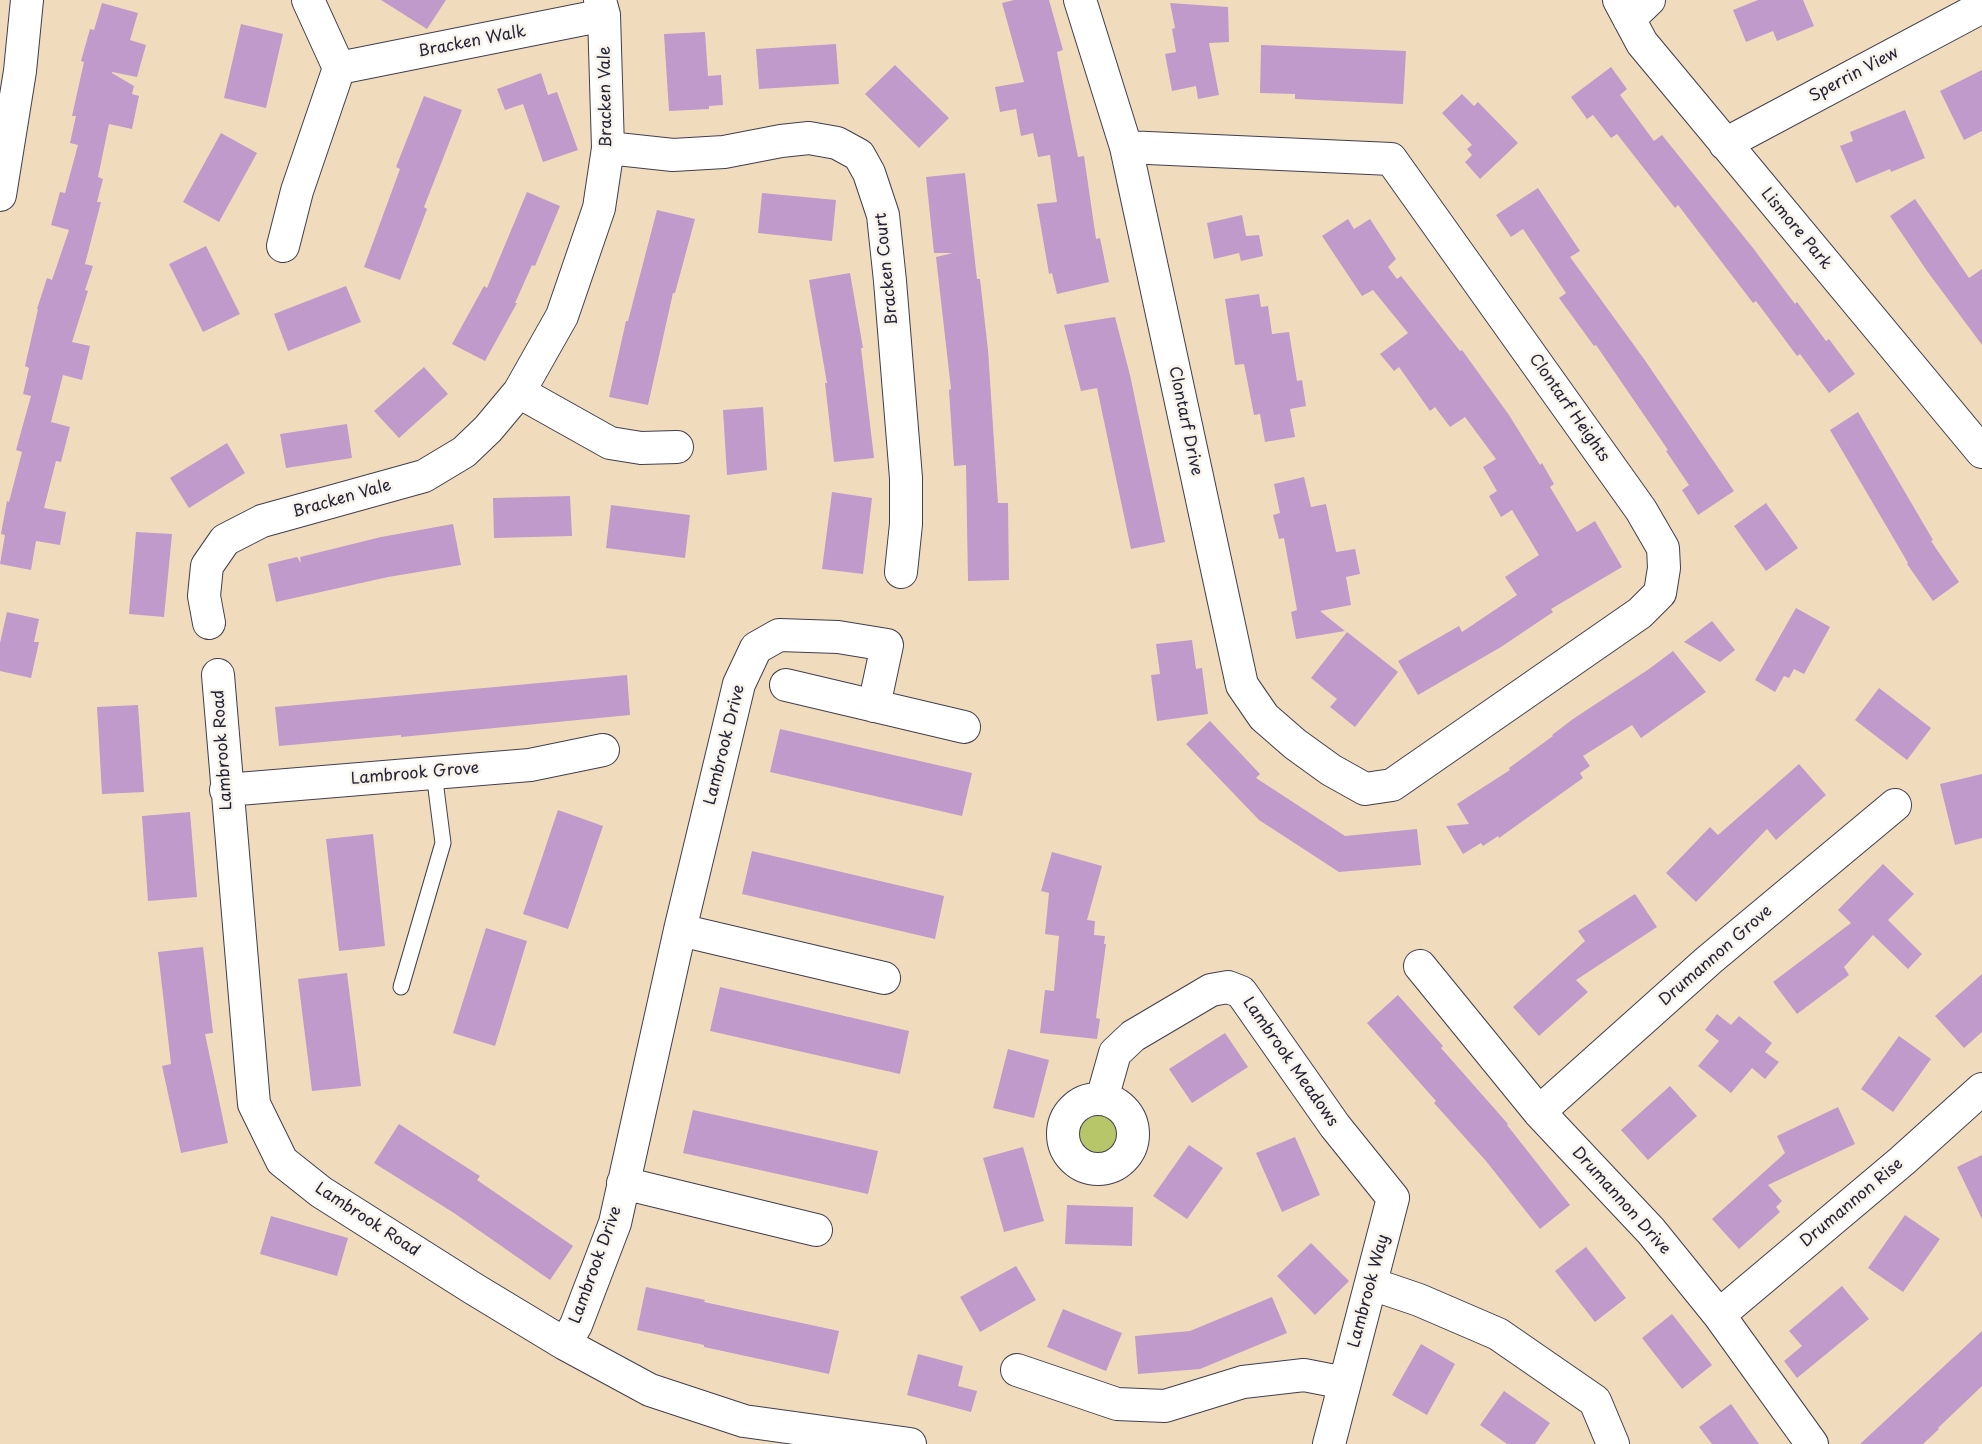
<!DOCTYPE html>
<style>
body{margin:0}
canvas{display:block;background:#f0dcbc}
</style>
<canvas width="1982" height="1444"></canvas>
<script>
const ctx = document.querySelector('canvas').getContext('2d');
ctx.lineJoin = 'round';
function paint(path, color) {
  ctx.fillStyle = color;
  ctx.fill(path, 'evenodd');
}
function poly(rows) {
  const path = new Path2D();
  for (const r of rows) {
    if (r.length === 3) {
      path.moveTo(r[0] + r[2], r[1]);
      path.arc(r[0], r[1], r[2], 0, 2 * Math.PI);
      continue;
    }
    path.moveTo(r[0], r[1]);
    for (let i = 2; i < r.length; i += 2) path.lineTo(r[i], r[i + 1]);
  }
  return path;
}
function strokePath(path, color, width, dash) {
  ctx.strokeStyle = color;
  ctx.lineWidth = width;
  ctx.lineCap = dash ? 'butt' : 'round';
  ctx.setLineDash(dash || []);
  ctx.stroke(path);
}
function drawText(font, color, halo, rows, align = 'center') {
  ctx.font = font + ' "Playpen Sans",sans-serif';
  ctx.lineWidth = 5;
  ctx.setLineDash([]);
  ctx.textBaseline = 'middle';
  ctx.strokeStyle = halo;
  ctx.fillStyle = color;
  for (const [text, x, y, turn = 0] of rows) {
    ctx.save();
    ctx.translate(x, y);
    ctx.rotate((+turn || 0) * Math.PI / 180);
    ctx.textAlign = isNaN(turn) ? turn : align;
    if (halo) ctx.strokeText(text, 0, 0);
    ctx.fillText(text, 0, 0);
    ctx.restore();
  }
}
paint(poly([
 [1097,1135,21]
]), '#b7c668');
paint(poly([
 [381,0,446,0,427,29],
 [1014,0,1049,0,1063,50,1057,52,1078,157,1084,156,1096,239,1100,238,1109,282,1057,294,1052,273,1049,274,1037,204,1057,202,1050,155,1038,157,1033,133,1021,136,1016,109,1000,112,995,87,1024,82,1002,3],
 [1758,0,1803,0,1814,26,1777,41,1773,31,1746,42,1733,10],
 [102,3,138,13,130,40,146,45,137,77,112,72,112,73,134,86,132,94,139,96,132,129,109,124,98,177,103,179,97,202,101,202,85,264,93,266,85,290,88,291,72,342,90,346,82,380,63,375,51,422,70,427,61,462,56,461,44,508,66,512,60,545,36,541,31,570,0,564,5,535,1,534,7,501,9,502,22,452,16,450,31,396,23,394,29,368,25,366,38,309,37,309,47,278,52,280,69,230,51,225,60,192,65,193,78,145,70,143,76,116,72,116,84,62,81,61,90,29,94,30],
 [1170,3,1228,7,1229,42,1209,43,1219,95,1198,99,1196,86,1172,91,1165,54,1176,52,1172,29,1175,28],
 [241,24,283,34,266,108,224,98],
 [705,32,708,76,721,75,723,105,709,106,709,109,669,111,664,34],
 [836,44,839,84,759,89,756,49],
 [1261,45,1406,51,1403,104,1295,99,1295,94,1260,93],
 [895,65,949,118,919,148,865,94],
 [1611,67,1627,89,1620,95,1654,141,1662,135,1753,248,1795,304,1797,302,1826,341,1829,339,1855,374,1829,393,1800,354,1797,356,1756,301,1753,303,1678,205,1675,208,1617,134,1611,138,1593,115,1587,119,1571,97],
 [1982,70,1982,131,1964,140,1940,91],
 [541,73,548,95,557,92,578,150,543,162,523,104,505,110,497,89],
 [1462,94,1474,106,1478,102,1518,143,1480,179,1465,162,1472,155,1467,149,1472,145,1442,113],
 [424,96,462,110,424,207,427,209,400,280,364,267,400,169,396,167],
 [1905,110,1925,158,1891,172,1890,169,1856,183,1840,146,1853,141,1850,132],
 [221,133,257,153,219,222,183,202],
 [965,173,977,279,980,279,988,350,998,503,1008,503,1009,580,968,581,966,465,954,466,949,390,951,389,936,257,953,253,934,253,926,177],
 [1538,188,1580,251,1570,257,1644,359,1734,491,1698,515,1682,490,1689,485,1666,451,1668,450,1596,345,1594,346,1559,298,1566,293,1523,229,1511,237,1496,215],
 [527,192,560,206,535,266,532,265,515,303,517,303,485,361,452,344,484,286,487,288],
 [762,193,836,200,832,241,758,233],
 [1915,199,1969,278,1982,269,1982,345,1927,271,1890,216],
 [657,210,695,219,675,293,673,293,648,405,609,397,626,321,628,321],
 [1242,215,1246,236,1259,235,1263,256,1241,261,1239,253,1214,259,1207,223],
 [1348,219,1354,229,1370,219,1396,259,1388,267,1397,279,1401,276,1460,351,1462,350,1509,415,1540,465,1542,463,1554,484,1550,487,1577,532,1595,521,1622,567,1551,609,1553,612,1501,647,1418,695,1398,661,1459,626,1462,632,1517,595,1505,577,1539,555,1512,510,1501,517,1489,496,1497,491,1483,467,1496,459,1465,417,1450,427,1435,407,1430,411,1399,367,1394,371,1380,354,1408,333,1373,290,1362,296,1322,236],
 [206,246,240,314,203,332,169,264],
 [850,273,863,348,861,348,874,458,834,462,825,383,827,383,809,280],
 [346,286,361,322,288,351,274,314],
 [1259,294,1261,307,1268,306,1272,334,1289,332,1297,381,1302,380,1306,406,1290,409,1295,437,1265,442,1260,414,1254,415,1244,364,1235,365,1225,299],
 [1115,317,1130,375,1165,542,1131,549,1097,388,1081,391,1064,325],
 [424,367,448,394,399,438,374,411],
 [763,407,767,470,727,475,723,410],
 [1858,412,1933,540,1931,541,1959,582,1933,601,1907,564,1908,563,1830,430],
 [347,424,352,458,286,468,280,434],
 [227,443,245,473,189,508,170,478],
 [1304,477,1311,507,1326,504,1336,552,1355,549,1360,574,1346,577,1351,605,1320,611,1345,631,1296,639,1291,612,1297,610,1284,538,1279,539,1273,515,1280,513,1274,484],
 [832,492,872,498,863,574,822,569],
 [570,496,572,536,494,538,493,498],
 [1766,503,1798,548,1766,571,1734,526],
 [611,505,690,515,685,558,606,548],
 [453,524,461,565,388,577,276,602,268,564,297,557,301,563,300,557,381,537],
 [136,532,172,534,164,617,129,614],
 [1796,608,1830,627,1804,674,1794,669,1789,678,1784,676,1775,692,1755,680],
 [7,612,39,619,34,642,39,642,31,678,0,671,0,643],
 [1712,621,1735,650,1720,662,1684,642],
 [1347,632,1398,672,1355,727,1330,707,1337,699,1311,678],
 [1192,640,1196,669,1202,668,1208,714,1157,721,1151,675,1160,674,1156,644],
 [1673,651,1706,692,1641,738,1632,725,1583,756,1590,766,1580,773,1583,778,1499,838,1498,836,1483,846,1481,843,1463,854,1446,826,1469,824,1457,804,1510,770,1509,768,1553,736,1552,735,1573,719,1649,669],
 [627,675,630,715,401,737,401,735,279,746,275,707],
 [1879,688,1931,728,1907,760,1855,720],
 [138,705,144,792,102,794,97,707],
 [1210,721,1260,774,1256,778,1345,836,1417,829,1421,865,1339,872,1259,820,1186,744],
 [780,729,972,773,962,816,770,772],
 [1799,764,1826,795,1776,840,1767,829,1696,902,1666,873,1710,827,1718,835],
 [1982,774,1982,838,1955,845,1940,784],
 [558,810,603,826,568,929,523,914],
 [190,812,197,897,148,901,142,816],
 [373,834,385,946,339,951,326,839],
 [752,851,944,896,935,939,742,894],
 [1052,852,1102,866,1087,920,1095,921,1094,935,1105,936,1104,944,1106,944,1096,1018,1100,1019,1097,1039,1040,1033,1045,990,1054,991,1059,936,1045,934,1049,893,1041,891],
 [1883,864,1914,894,1888,920,1922,954,1908,969,1873,935,1844,967,1849,975,1797,1014,1773,982,1851,923,1838,910],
 [1635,894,1657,927,1576,980,1588,992,1539,1036,1513,1007,1585,941,1578,931],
 [486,928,527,941,495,1046,453,1033],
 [203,947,213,1033,205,1034,228,1143,181,1153,162,1066,171,1064,158,952],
 [347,973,361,1086,312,1091,298,979],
 [1982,974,1982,1032,1964,1048,1935,1016],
 [720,987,909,1031,900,1074,710,1031],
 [1398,995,1443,1046,1441,1048,1508,1124,1507,1125,1570,1205,1540,1229,1486,1161,1434,1103,1436,1101,1367,1023],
 [1717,1014,1731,1025,1739,1016,1772,1043,1765,1052,1779,1062,1765,1079,1752,1068,1731,1093,1698,1066,1719,1041,1705,1030],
 [1225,1033,1248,1067,1192,1103,1169,1069],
 [1899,1036,1931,1059,1893,1112,1861,1089],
 [1008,1049,1049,1060,1034,1118,993,1108],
 [1670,1086,1697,1116,1648,1160,1621,1130],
 [1838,1107,1855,1144,1768,1185,1782,1201,1776,1207,1780,1212,1739,1249,1712,1219,1785,1153,1777,1136],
 [693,1110,878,1151,868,1194,683,1153],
 [399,1124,480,1176,477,1180,573,1246,550,1280,454,1213,374,1163],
 [1295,1137,1320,1195,1282,1212,1256,1153],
 [1189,1145,1223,1168,1187,1219,1153,1196],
 [1023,1147,1044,1221,1004,1232,983,1158],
 [1982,1155,1982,1219,1957,1167],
 [1067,1205,1133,1207,1132,1246,1065,1244],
 [1905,1215,1940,1239,1903,1292,1868,1268],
 [271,1216,348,1238,337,1276,260,1254],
 [1311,1243,1349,1281,1315,1315,1277,1276],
 [1586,1247,1626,1298,1595,1322,1555,1271],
 [1016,1266,1036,1300,980,1332,960,1297],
 [1842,1286,1869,1319,1797,1378,1784,1361,1802,1346,1789,1331],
 [646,1287,705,1300,704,1302,839,1331,829,1374,704,1347,704,1345,637,1330],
 [1272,1297,1287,1333,1200,1369,1138,1374,1135,1336,1190,1331],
 [1063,1309,1122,1333,1106,1371,1047,1347],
 [1672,1314,1712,1365,1682,1389,1642,1338],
 [1982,1331,1982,1386,1938,1428,1939,1429,1923,1444,1860,1444],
 [1421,1344,1455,1364,1427,1415,1392,1395],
 [918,1354,963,1366,958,1386,977,1391,971,1412,907,1395],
 [1504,1391,1550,1423,1535,1444,1507,1444,1480,1425],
 [1731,1404,1759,1444,1712,1444,1699,1427]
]), '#c09aca');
const lane = poly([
 [401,987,443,843,434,773]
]);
const street = poly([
 [308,0,339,68],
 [1080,0,1126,147,1242,685,1264,717,1295,744,1331,770,1365,789,1392,785,1640,613,1660,593,1664,568,1663,548,1641,510,1391,159,1126,147],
 [1619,0,1642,43,1667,73,1982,452],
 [1629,19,1649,0],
 [1725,144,1982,7],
 [608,148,673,155,724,152,781,141,809,138,837,143,859,155,869,173,883,215,890,281,906,478,906,524,901,572],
 [0,195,20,71,27,0],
 [283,246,297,191,339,68,604,15],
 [519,392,610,443,641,448,677,447],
 [209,623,204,596,207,566,225,540,262,521,424,476,464,452,488,429,519,392,562,316,599,208,608,148,604,15,600,0],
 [218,675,254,1104,282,1161,321,1192,474,1289,565,1344,650,1390,744,1421,910,1444],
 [786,685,964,727],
 [226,790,530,765,603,750],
 [680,930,884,978],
 [1420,966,1539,1112,1651,1231,1719,1315,1812,1444],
 [1098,1134,35],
 [1102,1099,1115,1053,1133,1036,1211,990,1228,987,1241,992,1335,1126,1393,1198,1329,1444],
 [1539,1112,1709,960,1895,805],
 [623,1183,816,1230],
 [1372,1284,1419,1300,1498,1334,1595,1401,1613,1444],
 [1719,1315,1902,1161,1982,1089],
 [565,1344,576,1325,615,1223,680,930,739,684,756,648,779,635,838,637,887,645,874,706],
 [1017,1370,1117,1404,1165,1406,1243,1382,1304,1375,1345,1383]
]);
strokePath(lane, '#413e4e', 17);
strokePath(street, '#413e4e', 34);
strokePath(lane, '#fff', 15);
strokePath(street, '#fff', 32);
drawText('16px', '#22223b', '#f7f3e8', [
 ["Bracken Walk",472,42,-11],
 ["Sperrin View",1854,75,-28],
 ["Bracken Vale",606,97,-91],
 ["Lismore Park",1796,229,50],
 ["Bracken Court",887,269,-96],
 ["Clontarf Heights",1569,408,55],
 ["Clontarf Drive",1185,421,78],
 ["Bracken Vale",342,499,-16],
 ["Lambrook Drive",725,745,-76],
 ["Lambrook Road",223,750,-94],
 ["Lambrook Grove",415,774,-5],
 ["Drumannon Grove",1716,956,-41],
 ["Lambrook Meadows",1290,1062,55],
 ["Drumannon Drive",1621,1201,48],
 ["Drumannon Rise",1852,1203,-40],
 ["Lambrook Road",367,1220,33],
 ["Lambrook Drive",596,1265,-70],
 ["Lambrook Way",1369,1291,-75]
]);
</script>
